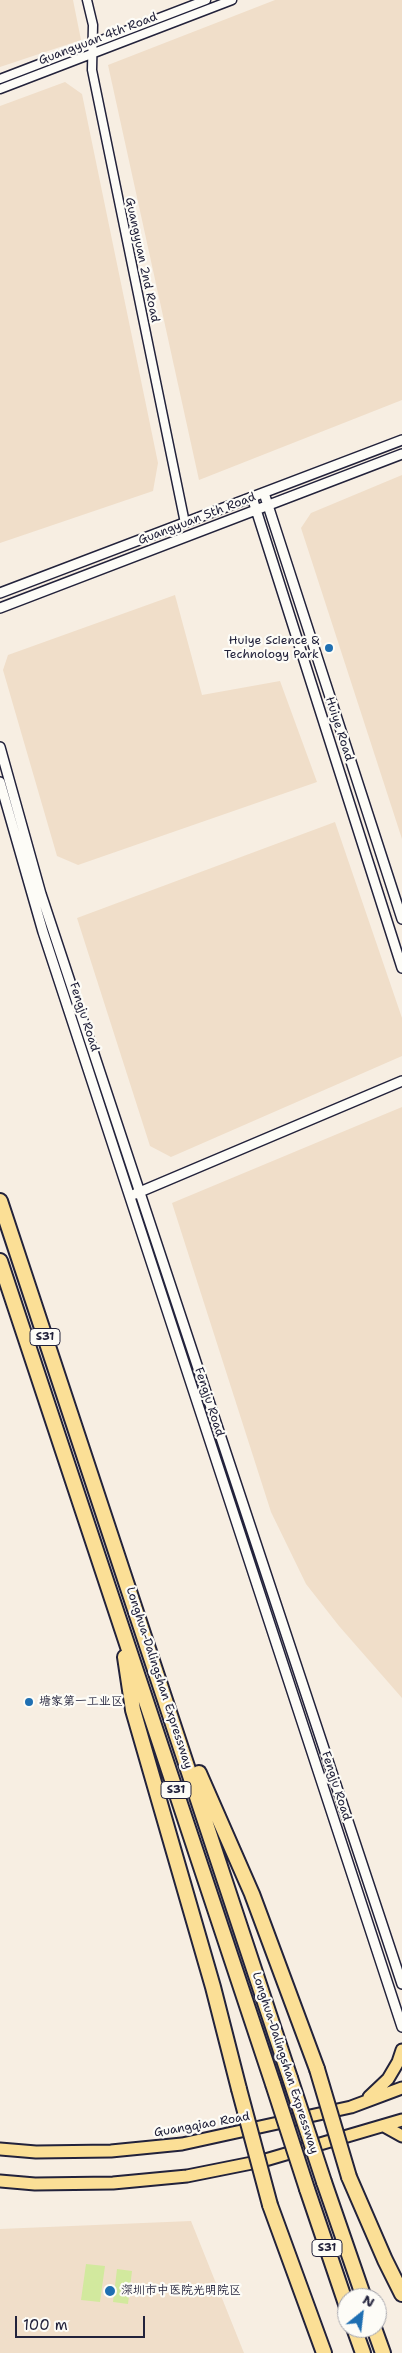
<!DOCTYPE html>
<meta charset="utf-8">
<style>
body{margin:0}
#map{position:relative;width:402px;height:2353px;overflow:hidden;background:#f7eee2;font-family:"Shantell Sans",sans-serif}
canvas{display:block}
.north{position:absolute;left:337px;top:2288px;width:50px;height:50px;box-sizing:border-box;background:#fdfcf7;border:1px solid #a5a5ac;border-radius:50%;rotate:29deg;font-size:14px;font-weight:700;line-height:20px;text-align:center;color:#22223b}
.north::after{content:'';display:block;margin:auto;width:18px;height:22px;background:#1f6fb2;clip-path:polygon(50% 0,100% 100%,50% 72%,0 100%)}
.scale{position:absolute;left:15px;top:2316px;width:130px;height:22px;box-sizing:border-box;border:2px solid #22223b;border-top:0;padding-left:6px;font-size:15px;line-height:18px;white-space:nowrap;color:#22223b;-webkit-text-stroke:4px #fdfcf7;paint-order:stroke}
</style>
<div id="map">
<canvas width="402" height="2353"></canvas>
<div class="north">N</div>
<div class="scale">100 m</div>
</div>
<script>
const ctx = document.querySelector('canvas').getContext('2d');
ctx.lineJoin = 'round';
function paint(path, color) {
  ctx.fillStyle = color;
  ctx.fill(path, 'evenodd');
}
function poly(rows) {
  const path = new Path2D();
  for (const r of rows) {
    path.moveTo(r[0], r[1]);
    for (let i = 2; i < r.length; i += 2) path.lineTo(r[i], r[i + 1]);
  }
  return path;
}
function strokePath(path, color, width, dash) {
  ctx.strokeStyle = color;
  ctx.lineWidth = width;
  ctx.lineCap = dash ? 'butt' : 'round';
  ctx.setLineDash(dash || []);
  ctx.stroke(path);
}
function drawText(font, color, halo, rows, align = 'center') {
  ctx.font = font + ' "Shantell Sans","LXGW WenKai TC",sans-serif';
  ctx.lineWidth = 4.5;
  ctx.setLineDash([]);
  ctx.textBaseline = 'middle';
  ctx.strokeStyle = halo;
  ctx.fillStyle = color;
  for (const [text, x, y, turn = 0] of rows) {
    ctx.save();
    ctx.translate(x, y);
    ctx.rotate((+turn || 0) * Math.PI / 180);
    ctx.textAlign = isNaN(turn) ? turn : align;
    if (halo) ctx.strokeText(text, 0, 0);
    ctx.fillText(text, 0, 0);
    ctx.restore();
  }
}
paint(poly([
 [0,0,73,0,81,40,0,67],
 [275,0,402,0,402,400,199,480,108,65],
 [65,82,82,94,158,463,153,491,0,543,0,106],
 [402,475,402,839,301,528,311,513],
 [175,595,202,695,280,681,317,782,78,865,57,856,3,670,8,655],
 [335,822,402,1018,402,1056,171,1157,150,1146,77,918],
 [402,1107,402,1698,339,1626,306,1584,271,1512,172,1203],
 [191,2221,244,2353,0,2353,0,2229]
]), '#f0dec9');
paint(poly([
 [86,2264,105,2266,100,2302,81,2300],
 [117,2269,132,2271,128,2304,113,2302]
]), '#d2e99e');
const minor = poly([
 [87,0,93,25,92,70,185,523],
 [0,79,206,0],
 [0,89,232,0]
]);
const tertiary = poly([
 [264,493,402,919],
 [252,497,402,968],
 [0,593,402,440],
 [0,608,402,454],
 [0,747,41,894,402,1984],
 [0,782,43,932,402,2027],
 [135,1194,402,1081]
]);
const primary = poly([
 [369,2097,388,2079,398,2062,402,2050],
 [384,2126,402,2136],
 [0,2149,36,2152,111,2151,182,2144,351,2107,402,2088],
 [0,2181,35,2184,113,2183,187,2176,262,2161,402,2120]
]);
const motorway = poly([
 [0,1201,290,2078],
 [0,1261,273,2084],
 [125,1657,133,1710,213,1987,239,2089],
 [199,1773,252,1894,317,2069],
 [349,2177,385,2260,402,2294],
 [324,2182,364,2298],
 [307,2189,347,2307],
 [270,2205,324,2353],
 [354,2328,363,2353],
 [374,2328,383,2353]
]);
strokePath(minor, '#22223b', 11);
strokePath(tertiary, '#22223b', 12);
strokePath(primary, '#22223b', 15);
strokePath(motorway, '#22223b', 18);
strokePath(minor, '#fdfcf7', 8);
strokePath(tertiary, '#fdfcf7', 9);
strokePath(primary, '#fbdf96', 11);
strokePath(motorway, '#fbdf96', 14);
const motorwayBridge = poly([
 [317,2069,349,2177],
 [290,2078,324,2182],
 [273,2084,307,2189],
 [239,2089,270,2205]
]);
strokePath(motorwayBridge, '#22223b', 18, []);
strokePath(motorwayBridge, '#fbdf96', 14);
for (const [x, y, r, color] of [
 [329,648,5,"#1f6fb2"],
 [29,1702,5,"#1f6fb2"],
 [110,2291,6,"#1f6fb2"]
]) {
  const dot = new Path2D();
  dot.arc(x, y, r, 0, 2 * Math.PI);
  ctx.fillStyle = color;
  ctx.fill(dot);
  strokePath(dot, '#fdfcf7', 2);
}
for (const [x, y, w] of [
 [45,1337,30],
 [176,1790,30],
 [327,2248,30]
]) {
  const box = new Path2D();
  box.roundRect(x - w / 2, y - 8.5, w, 17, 4);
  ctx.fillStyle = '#fdfcf7';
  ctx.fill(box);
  strokePath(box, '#22223b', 1);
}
drawText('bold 11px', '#22223b', null, [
 ["S31",45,1337],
 ["S31",176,1790],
 ["S31",327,2248]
]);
drawText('12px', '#22223b', '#fdfcf7', [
 ["Guangyuan 4th Road",98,39,-21],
 ["Guangyuan 2nd Road",142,260,78],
 ["Guangyuan 5th Road",197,519,-21],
 ["Huiye Road",339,729,72],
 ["Fengju Road",84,1017,72],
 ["Fengju Road",209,1402,72],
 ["Longhua-Dalingshan Expressway",159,1678,72],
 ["Fengju Road",336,1786,72],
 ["Longhua-Dalingshan Expressway",285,2063,72],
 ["Guangqiao Road",202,2125,-10]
]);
drawText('12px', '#22223b', '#fdfcf7', [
 ["Huiye Science &",319,641,"right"],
 ["Technology Park",319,655,"right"],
 ["塘家第一工业区",39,1702],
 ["深圳市中医院光明院区",121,2291]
], 'left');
</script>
